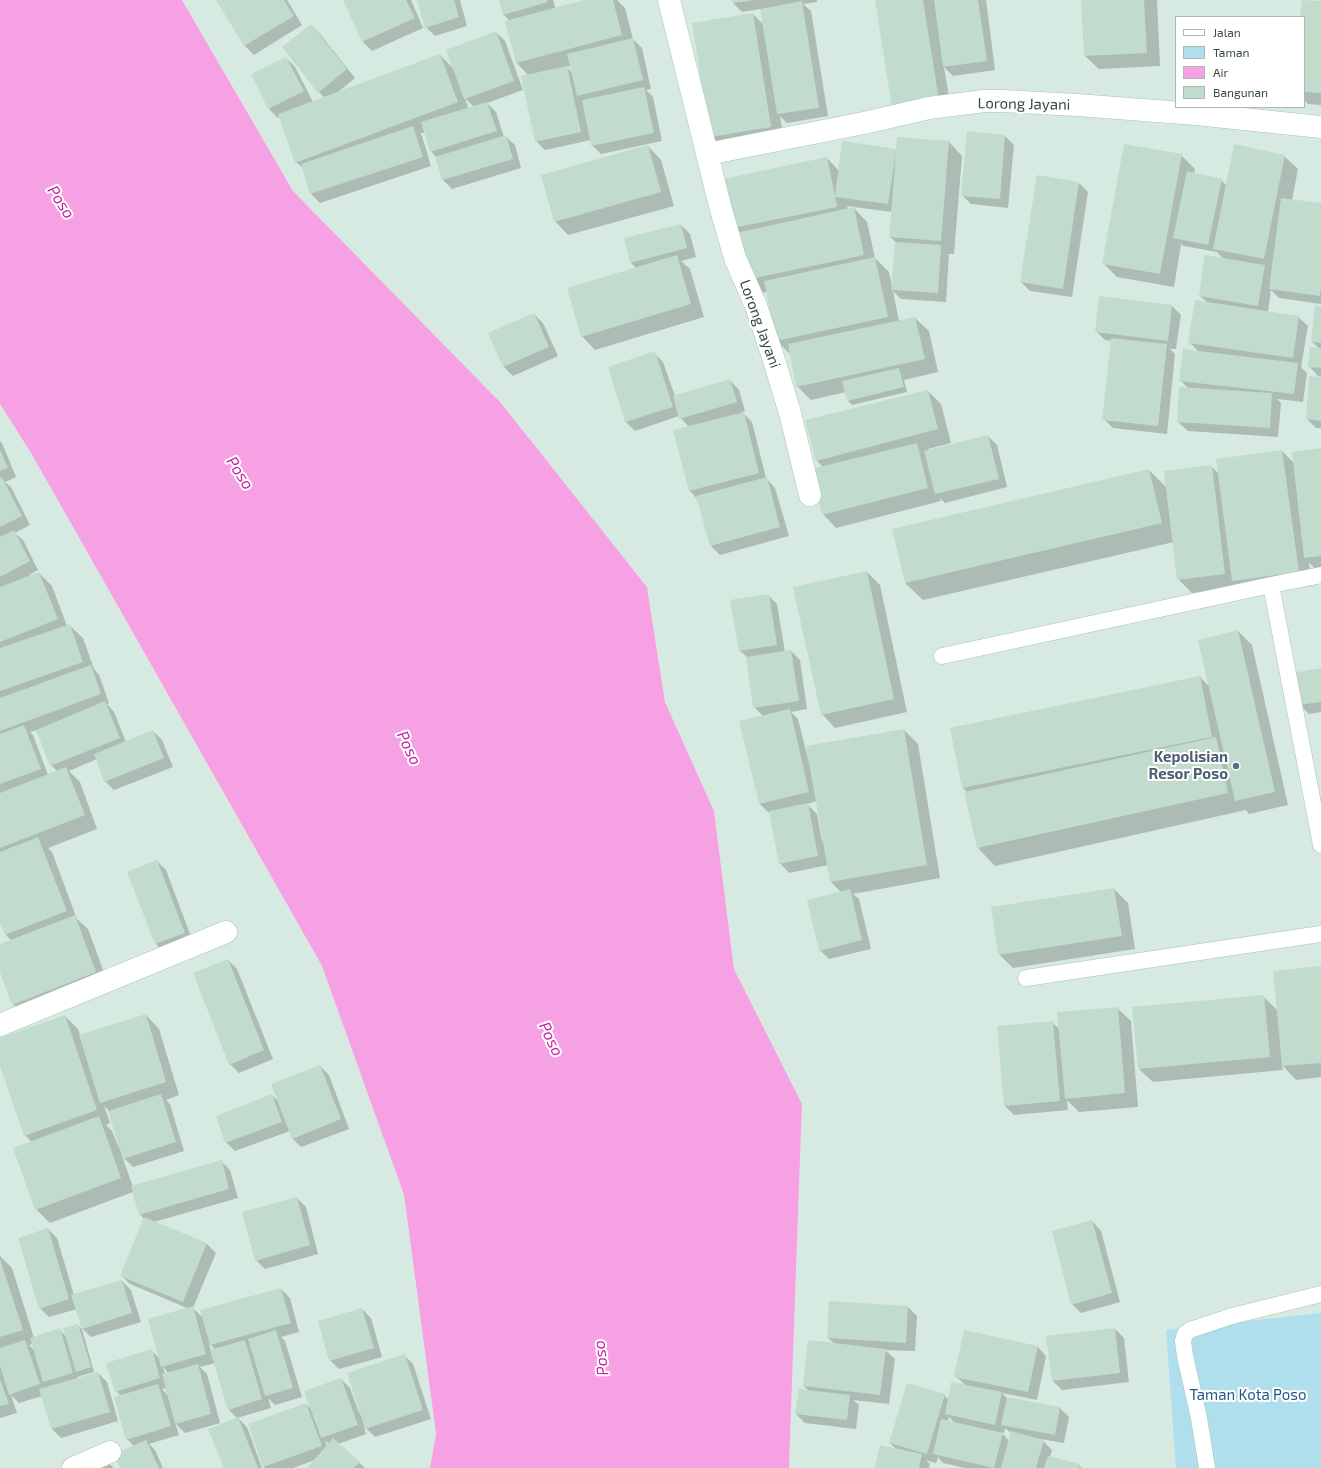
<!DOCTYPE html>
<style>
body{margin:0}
#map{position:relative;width:1321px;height:1468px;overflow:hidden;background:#eaf6f0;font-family:"Exo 2",sans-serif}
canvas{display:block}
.legend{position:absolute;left:1175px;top:16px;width:130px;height:92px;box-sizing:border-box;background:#fff;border:1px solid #afb7b2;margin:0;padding:5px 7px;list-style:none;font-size:12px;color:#374b3f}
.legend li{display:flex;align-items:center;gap:8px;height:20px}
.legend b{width:20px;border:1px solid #afb7b2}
</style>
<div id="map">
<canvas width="1321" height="1468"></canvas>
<ul class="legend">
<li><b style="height:5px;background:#fff"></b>Jalan</li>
<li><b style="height:11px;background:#afdeed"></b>Taman</li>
<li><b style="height:11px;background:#f7a1e5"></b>Air</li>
<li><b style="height:11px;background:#c1dccc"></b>Bangunan</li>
</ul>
</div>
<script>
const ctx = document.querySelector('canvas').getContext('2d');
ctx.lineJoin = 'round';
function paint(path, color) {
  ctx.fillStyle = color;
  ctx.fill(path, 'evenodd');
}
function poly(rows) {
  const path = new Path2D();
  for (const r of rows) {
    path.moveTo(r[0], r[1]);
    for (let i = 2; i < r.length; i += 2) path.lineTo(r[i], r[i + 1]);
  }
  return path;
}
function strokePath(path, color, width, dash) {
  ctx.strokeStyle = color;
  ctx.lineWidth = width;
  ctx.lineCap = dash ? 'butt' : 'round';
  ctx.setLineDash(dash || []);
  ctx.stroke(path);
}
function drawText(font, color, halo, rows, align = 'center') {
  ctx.font = font + ' "Exo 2",sans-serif';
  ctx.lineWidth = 4;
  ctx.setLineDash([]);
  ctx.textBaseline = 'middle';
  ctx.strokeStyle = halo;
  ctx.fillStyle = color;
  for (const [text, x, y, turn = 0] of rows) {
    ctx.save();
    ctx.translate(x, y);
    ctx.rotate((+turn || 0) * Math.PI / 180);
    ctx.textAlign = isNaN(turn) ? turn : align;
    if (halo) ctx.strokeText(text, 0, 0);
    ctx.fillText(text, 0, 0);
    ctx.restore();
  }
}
paint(poly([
 [182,0,1321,0,1321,1468,789,1468,802,1104,734,969,714,811,665,702,647,587,501,403,293,191],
 [1176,17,1304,17,1304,107,1176,107],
 [0,404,31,453,322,966,404,1195,436,1434,430,1468,0,1468]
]), '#d7eae1');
paint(poly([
 [1321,1313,1321,1468,1176,1468,1166,1330]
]), '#afdeed');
paint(poly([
 [0,0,182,0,293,191,501,403,647,587,665,702,714,811,734,969,802,1104,789,1468,430,1468,436,1434,404,1195,322,966,31,453,0,404]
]), '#f7a1e5');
paint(poly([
 [217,0,287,0,302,25,254,55,245,46],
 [344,0,411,0,423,28,372,51,363,42],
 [418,0,460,0,467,26,435,36,426,27],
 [500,0,553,0,556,9,588,0,617,0,625,8,633,39,642,48,651,89,646,90,653,97,662,141,601,154,592,145,591,140,545,150,536,141,529,76,517,63,506,22,510,21,504,15],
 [571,66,573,73,566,67],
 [732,0,817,0,817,2,803,4,811,11,828,116,787,123,780,116,784,140,724,150,711,136,753,14,764,25,761,9,742,12,733,3],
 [876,0,986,0,995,70,953,76,944,67,952,114,907,121],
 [1082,0,1157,0,1160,66,1099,69,1085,56],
 [1321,2,1321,105,1308,104,1304,100,1304,17,1301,17],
 [311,25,320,34,355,78,338,92,440,55,454,69,496,32,505,41,523,90,487,103,496,112,504,137,505,136,515,145,521,168,452,189,443,180,436,157,431,151,425,132,420,134,422,136,431,166,320,203,311,194,304,169,296,162,280,117,278,118,269,109,286,58,295,67,313,102,325,98,319,92],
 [465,98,474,107,468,108],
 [1005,136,1014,145,1008,208,971,204,962,195],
 [949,142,962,156,954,254,947,254,949,255,946,302,901,299,893,291,899,321,915,318,929,331,938,372,904,380,907,392,852,405,848,401,846,392,811,400,797,386,791,355,777,341,767,292,760,293,734,228,827,158,839,171,896,150],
 [847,206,892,212,890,237,896,242,892,286,889,272,875,258,867,222,854,208,848,209],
 [648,146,661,160,674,206,568,235,555,221],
 [1181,155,1195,169,1194,174,1221,180,1227,186,1284,156,1298,169,1292,200,1321,204,1321,304,1279,298,1271,290,1268,312,1298,317,1308,326,1301,367,1307,373,1303,402,1277,399,1281,403,1278,437,1188,431,1178,422,1188,388,1180,380,1199,352,1189,342,1208,303,1200,296,1225,260,1217,252,1184,246,1181,244,1174,287,1117,277,1104,264],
 [1079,183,1088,192,1072,297,1030,291,1021,282],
 [681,225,690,234,696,257,681,261,690,269,704,317,595,350,582,336,636,268,631,263],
 [1100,297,1172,306,1181,315,1176,349,1170,349,1175,354,1167,434,1113,428,1104,419,1112,341,1105,340,1096,331],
 [1321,308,1321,376,1318,376,1309,366,1320,349,1312,342],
 [534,314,543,323,558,356,513,376,504,367,490,334],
 [654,353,663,362,675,396,730,380,739,390,745,411,742,412,752,422,766,478,775,488,789,536,720,555,711,546,698,500,690,491,674,431,689,427,679,416,635,431,626,422],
 [1321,378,1321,428,1316,428,1307,419],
 [928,391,941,404,951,443,928,449,929,451,988,436,997,445,1007,487,945,503,940,498,941,501,836,528,823,514,823,467,816,460],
 [0,441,2,443,16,477,5,482,11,487,30,525,15,533,23,540,38,570,29,575,30,576,39,573,52,586,67,626,69,625,83,638,94,669,99,675,109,703,107,704,114,712,126,742,153,731,162,740,173,767,114,790,105,781,97,759,69,771,80,782,97,829,48,848,52,852,77,919,88,929,109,986,27,1018,13,1004,0,969,0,945,11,940,6,935,0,920],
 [37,730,51,765,58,772,48,775,33,735,30,732],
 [1321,449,1321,571,1318,572,1309,562,1312,586,1247,594,1238,587,1192,593,1178,579,1174,542,923,600,905,583,1149,470,1167,488,1211,466,1219,474,1282,451,1294,463],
 [867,572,880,585,907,712,835,728,822,714],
 [768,595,777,604,785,652,791,651,800,660,807,709,791,712,798,719,809,763,904,730,918,744,940,878,853,894,859,899,871,949,829,959,820,950,841,892,831,882,828,865,789,873,780,863,770,812,769,813,760,804,763,716,754,707,747,657,740,651],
 [817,801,824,841,822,841,817,814,807,804],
 [1238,631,1252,645,1288,805,1249,814,1246,810,995,866,978,848,968,793,963,788,951,728,1200,677,1210,687],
 [1321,669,1321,712,1309,714,1300,705],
 [157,861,166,870,193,942,165,953,156,944],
 [1114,889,1128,903,1135,949,1013,968,999,954],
 [228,960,237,969,273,1059,239,1073,230,1064],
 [1321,967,1321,1077,1296,1080,1282,1065,1283,1070,1153,1082,1139,1069,1263,996,1277,1010],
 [1117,1008,1131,1021,1138,1107,1079,1112,1067,1100,1068,1110,1014,1115,1005,1106,1052,1022,1060,1030],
 [146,1015,159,1029,179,1095,166,1100,170,1104,184,1151,133,1167,122,1156,133,1187,221,1161,230,1170,238,1198,154,1222,207,1244,216,1253,193,1308,203,1318,281,1289,290,1298,299,1332,281,1337,285,1341,302,1397,275,1405,268,1398,271,1408,237,1418,228,1409,215,1363,200,1367,207,1374,220,1423,185,1433,175,1423,179,1435,149,1444,155,1450,163,1468,121,1468,134,1446,127,1439,121,1396,116,1391,151,1350,160,1359,187,1308,130,1284,121,1275,144,1219,140,1214,133,1192,50,1223,36,1209,32,1142,25,1135,0,1063,0,1039,65,1016,78,1029,80,1035],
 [104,1106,109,1111,120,1148,119,1148,112,1131,106,1125,110,1123],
 [209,1343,216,1350,211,1351],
 [163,1367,168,1373,165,1374],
 [166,1388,168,1396,162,1389],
 [320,1066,329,1075,349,1129,301,1147,292,1138,290,1131,235,1151,226,1142,272,1095,279,1102],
 [297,1198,306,1207,318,1254,265,1269,256,1260],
 [1092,1221,1101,1231,1120,1302,1081,1313,1072,1304],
 [48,1229,57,1238,74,1295,122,1281,131,1290,141,1322,91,1337,82,1328,77,1309,49,1317,40,1308],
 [0,1256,12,1268,34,1338,59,1330,67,1337,77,1325,82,1329,94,1372,77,1377,77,1379,98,1373,107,1382,118,1421,61,1438,52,1429,42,1396,19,1403,11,1395,17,1413,0,1418],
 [32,1344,34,1350,29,1345],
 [908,1307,917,1316,915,1351,885,1350,895,1359,889,1404,853,1400,859,1405,856,1429,805,1423,796,1414,809,1391,804,1386,835,1344,828,1338],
 [362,1309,371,1318,382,1357,339,1369,330,1360],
 [1115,1329,1124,1338,1129,1382,1062,1390,1053,1381],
 [1037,1346,1046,1356,1037,1400,1002,1393,1007,1398,1060,1408,1069,1417,1064,1443,1041,1439,1052,1450,1050,1457,1079,1465,1082,1468,965,1468,943,1463,938,1457,936,1463,926,1460,930,1464,929,1468,876,1468,897,1450,890,1443,944,1395,949,1400,965,1385,956,1376],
 [949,1417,955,1423,948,1421],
 [1005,1428,1011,1433,1009,1441,1001,1432,1004,1433],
 [404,1355,413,1364,431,1419,375,1437,364,1426,366,1434,338,1444,365,1468,308,1468,315,1460,293,1468,265,1468,263,1466,306,1404,313,1411,341,1379,350,1388,359,1413,360,1412],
 [325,1440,329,1444,327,1446],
 [238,1418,247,1427,262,1468,225,1468],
 [105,1460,114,1468,87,1468]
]), '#0003');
paint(poly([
 [216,0,284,0,294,16,244,46],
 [343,0,406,0,415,18,362,42],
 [417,0,454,0,459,17,425,28],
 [499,0,547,0,548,2,503,15],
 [584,0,613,0,622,35,516,63,505,21],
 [731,0,750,0,750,1,732,3],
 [875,0,923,0,939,100,892,108],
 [934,0,978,0,987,61,943,67],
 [1081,0,1144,0,1147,53,1084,56],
 [1302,0,1321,1,1321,93,1304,92,1304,17,1300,17],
 [802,1,819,108,777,114,760,9],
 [753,13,771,127,710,137,692,23],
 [311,24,347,69,318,93,282,47],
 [496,31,514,81,464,99,446,50],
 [633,38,643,80,577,96,567,54],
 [440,54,458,102,295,163,278,114],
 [286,57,304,91,268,109,251,74],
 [567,66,581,132,535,142,521,76],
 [644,87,654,133,591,146,582,100],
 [487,102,497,131,430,152,421,122],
 [413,126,423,157,310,194,301,164],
 [967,131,1005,135,1000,199,961,196],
 [506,135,513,159,442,180,435,157],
 [897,137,949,141,941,241,889,237,896,153,888,204,835,197,837,207,733,228,723,179,827,157,835,196,842,141,896,149],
 [1124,144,1182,154,1160,274,1102,264],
 [1234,144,1285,155,1264,259,1213,249],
 [648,145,661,192,554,222,541,175],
 [1187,171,1222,179,1208,245,1173,238],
 [1037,175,1079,182,1063,289,1020,282],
 [1281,198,1321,203,1321,287,1320,296,1269,289],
 [854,207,864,255,746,280,736,233],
 [681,224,687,248,630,263,624,238],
 [895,242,941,245,938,293,891,290],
 [677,255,691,304,581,337,567,288],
 [1205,255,1265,265,1258,306,1199,296],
 [875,257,888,317,776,341,764,281],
 [1099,296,1172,305,1168,341,1095,332],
 [1195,300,1299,316,1293,358,1188,343],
 [1315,306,1321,307,1321,343,1311,342],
 [534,313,549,347,503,367,488,333],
 [915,317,925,359,796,387,788,344],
 [1111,338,1167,344,1158,426,1102,420],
 [1310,347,1321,348,1321,368,1308,367],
 [1183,349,1298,363,1294,394,1179,381],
 [655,351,673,407,625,422,608,367],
 [899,368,904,387,847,401,842,381],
 [1309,376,1321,377,1321,421,1306,419],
 [730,379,737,402,679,419,673,396],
 [1179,387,1272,393,1270,428,1177,422],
 [928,390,938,429,816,461,805,420],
 [744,412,759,473,689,491,673,430],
 [988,435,999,479,935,494,924,451],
 [917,443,928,488,822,515,811,469],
 [1321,448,1321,556,1304,558,1292,452],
 [0,450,8,468,0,471],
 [1282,450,1299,572,1232,581,1216,459],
 [1212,465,1225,574,1177,580,1164,471],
 [1149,469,1162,523,905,583,892,529],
 [2,477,22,516,0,527,0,478],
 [767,477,780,527,710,546,696,496],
 [14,530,30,561,0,577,0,537],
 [867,571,894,699,821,715,793,587],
 [39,572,58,619,0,642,0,587],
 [769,594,777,645,739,651,730,600],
 [70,624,83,662,0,691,0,648],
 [1238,630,1275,792,1235,801,1198,640],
 [791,650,799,701,753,708,746,657],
 [91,665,101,694,0,731,0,698],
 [1321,668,1321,702,1299,705,1293,673],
 [1200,676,1212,737,962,788,950,728],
 [105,701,120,738,50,766,36,730],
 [790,709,809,792,759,804,739,721],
 [24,725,41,769,0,784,0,734],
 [904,729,927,865,830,882,806,746],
 [153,730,164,758,104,782,94,754],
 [1216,737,1228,793,977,848,964,792],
 [66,767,85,815,0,848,0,793],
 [808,803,818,856,779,864,769,811],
 [38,837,67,911,5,935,0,923,0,852],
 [157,860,185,933,155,944,127,872],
 [1114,888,1122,936,998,955,991,907],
 [850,889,862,940,819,951,807,900],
 [75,915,96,972,12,1005,0,972,0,944],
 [228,959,264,1050,229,1065,193,973],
 [1321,966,1321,1063,1282,1066,1273,971],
 [1264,995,1270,1057,1138,1069,1132,1007],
 [1118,1007,1125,1093,1065,1099,1057,1012],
 [146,1014,166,1082,100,1103,79,1035],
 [65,1015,97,1110,24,1136,0,1066,0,1038],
 [1053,1021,1060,1101,1004,1106,997,1026],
 [320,1065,341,1119,292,1139,271,1084],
 [161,1094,176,1142,123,1159,108,1111],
 [272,1094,282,1122,225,1143,216,1116],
 [99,1116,121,1178,35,1210,13,1148],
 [222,1160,229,1189,139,1215,131,1186],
 [297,1197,310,1245,255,1261,242,1212],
 [144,1217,207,1243,183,1302,120,1276],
 [1092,1220,1112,1293,1071,1305,1052,1231],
 [48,1228,69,1299,39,1309,18,1238],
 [0,1259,23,1330,0,1337],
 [122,1280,132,1313,82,1329,71,1295],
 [281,1288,291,1323,210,1345,200,1310],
 [829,1301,908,1306,906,1343,827,1338],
 [193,1306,206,1354,161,1367,148,1319],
 [362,1308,374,1348,329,1361,318,1321],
 [78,1324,91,1367,76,1372,63,1328],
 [60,1328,73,1373,43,1382,30,1338],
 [1115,1328,1120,1373,1052,1381,1046,1336],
 [276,1330,293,1388,265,1396,248,1339],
 [964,1330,1038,1346,1028,1392,954,1377],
 [25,1340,40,1384,9,1395,0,1366,0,1348],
 [245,1340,262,1399,228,1410,210,1350],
 [808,1340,886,1349,880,1395,803,1386],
 [152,1349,160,1378,115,1392,106,1363],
 [405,1354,423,1410,365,1429,347,1373],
 [198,1364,211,1414,175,1424,162,1374],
 [98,1372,110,1412,51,1429,39,1389],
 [341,1378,358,1425,321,1438,304,1391],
 [0,1379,9,1404,0,1406],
 [951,1382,1002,1392,995,1425,945,1414],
 [907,1383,945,1394,927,1454,889,1443],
 [158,1384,171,1426,126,1440,114,1397],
 [799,1389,850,1395,847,1420,795,1414],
 [1007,1397,1060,1407,1055,1435,1001,1425],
 [306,1403,322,1446,263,1467,248,1424],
 [238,1417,258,1468,224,1468,208,1429],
 [941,1419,1003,1433,994,1468,933,1454],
 [1011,1431,1044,1440,1036,1468,1001,1468],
 [333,1438,360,1462,354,1468,307,1468],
 [146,1440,159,1468,120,1468,114,1454],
 [880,1445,922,1454,919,1468,875,1468],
 [1048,1456,1080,1464,1079,1468,1044,1468]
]), '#c1dccc');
const lane = poly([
 [1321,575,1271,585,1321,845],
 [942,656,1271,585],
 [1026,978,1321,934],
 [1207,1468,1199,1418,1185,1356,1183,1341,1185,1334,1190,1330,1232,1316,1321,1294]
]);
const street = poly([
 [669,0,720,206,735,258,756,306,774,360,790,413,810,495],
 [707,154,864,123,929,108,984,101,1003,101,1077,105,1196,114,1321,127],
 [0,1025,226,932],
 [73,1468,110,1452]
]);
strokePath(lane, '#abc3b5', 17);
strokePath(street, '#abc3b5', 23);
strokePath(lane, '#fff', 16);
strokePath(street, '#fff', 22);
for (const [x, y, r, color] of [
 [1236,766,4,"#5c6f8a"]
]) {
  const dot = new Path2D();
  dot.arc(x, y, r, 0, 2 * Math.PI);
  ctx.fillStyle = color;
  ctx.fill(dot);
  strokePath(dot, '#fff', 1.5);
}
drawText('15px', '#374b3f', '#fff', [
 ["Lorong Jayani",1024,104,1],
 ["Lorong Jayani",760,324,70]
]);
drawText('bold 15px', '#4e5e75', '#fff', [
 ["Kepolisian",1228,757],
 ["Resor Poso",1228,774]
], 'right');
drawText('15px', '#235b83', '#fff', [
 ["Taman Kota Poso",1248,1395]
]);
drawText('italic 16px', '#c2249f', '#fff', [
 ["Poso",61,202,57],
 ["Poso",240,473,57],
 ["Poso",409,748,64],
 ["Poso",551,1039,64],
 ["Poso",601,1358,-97]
]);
</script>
